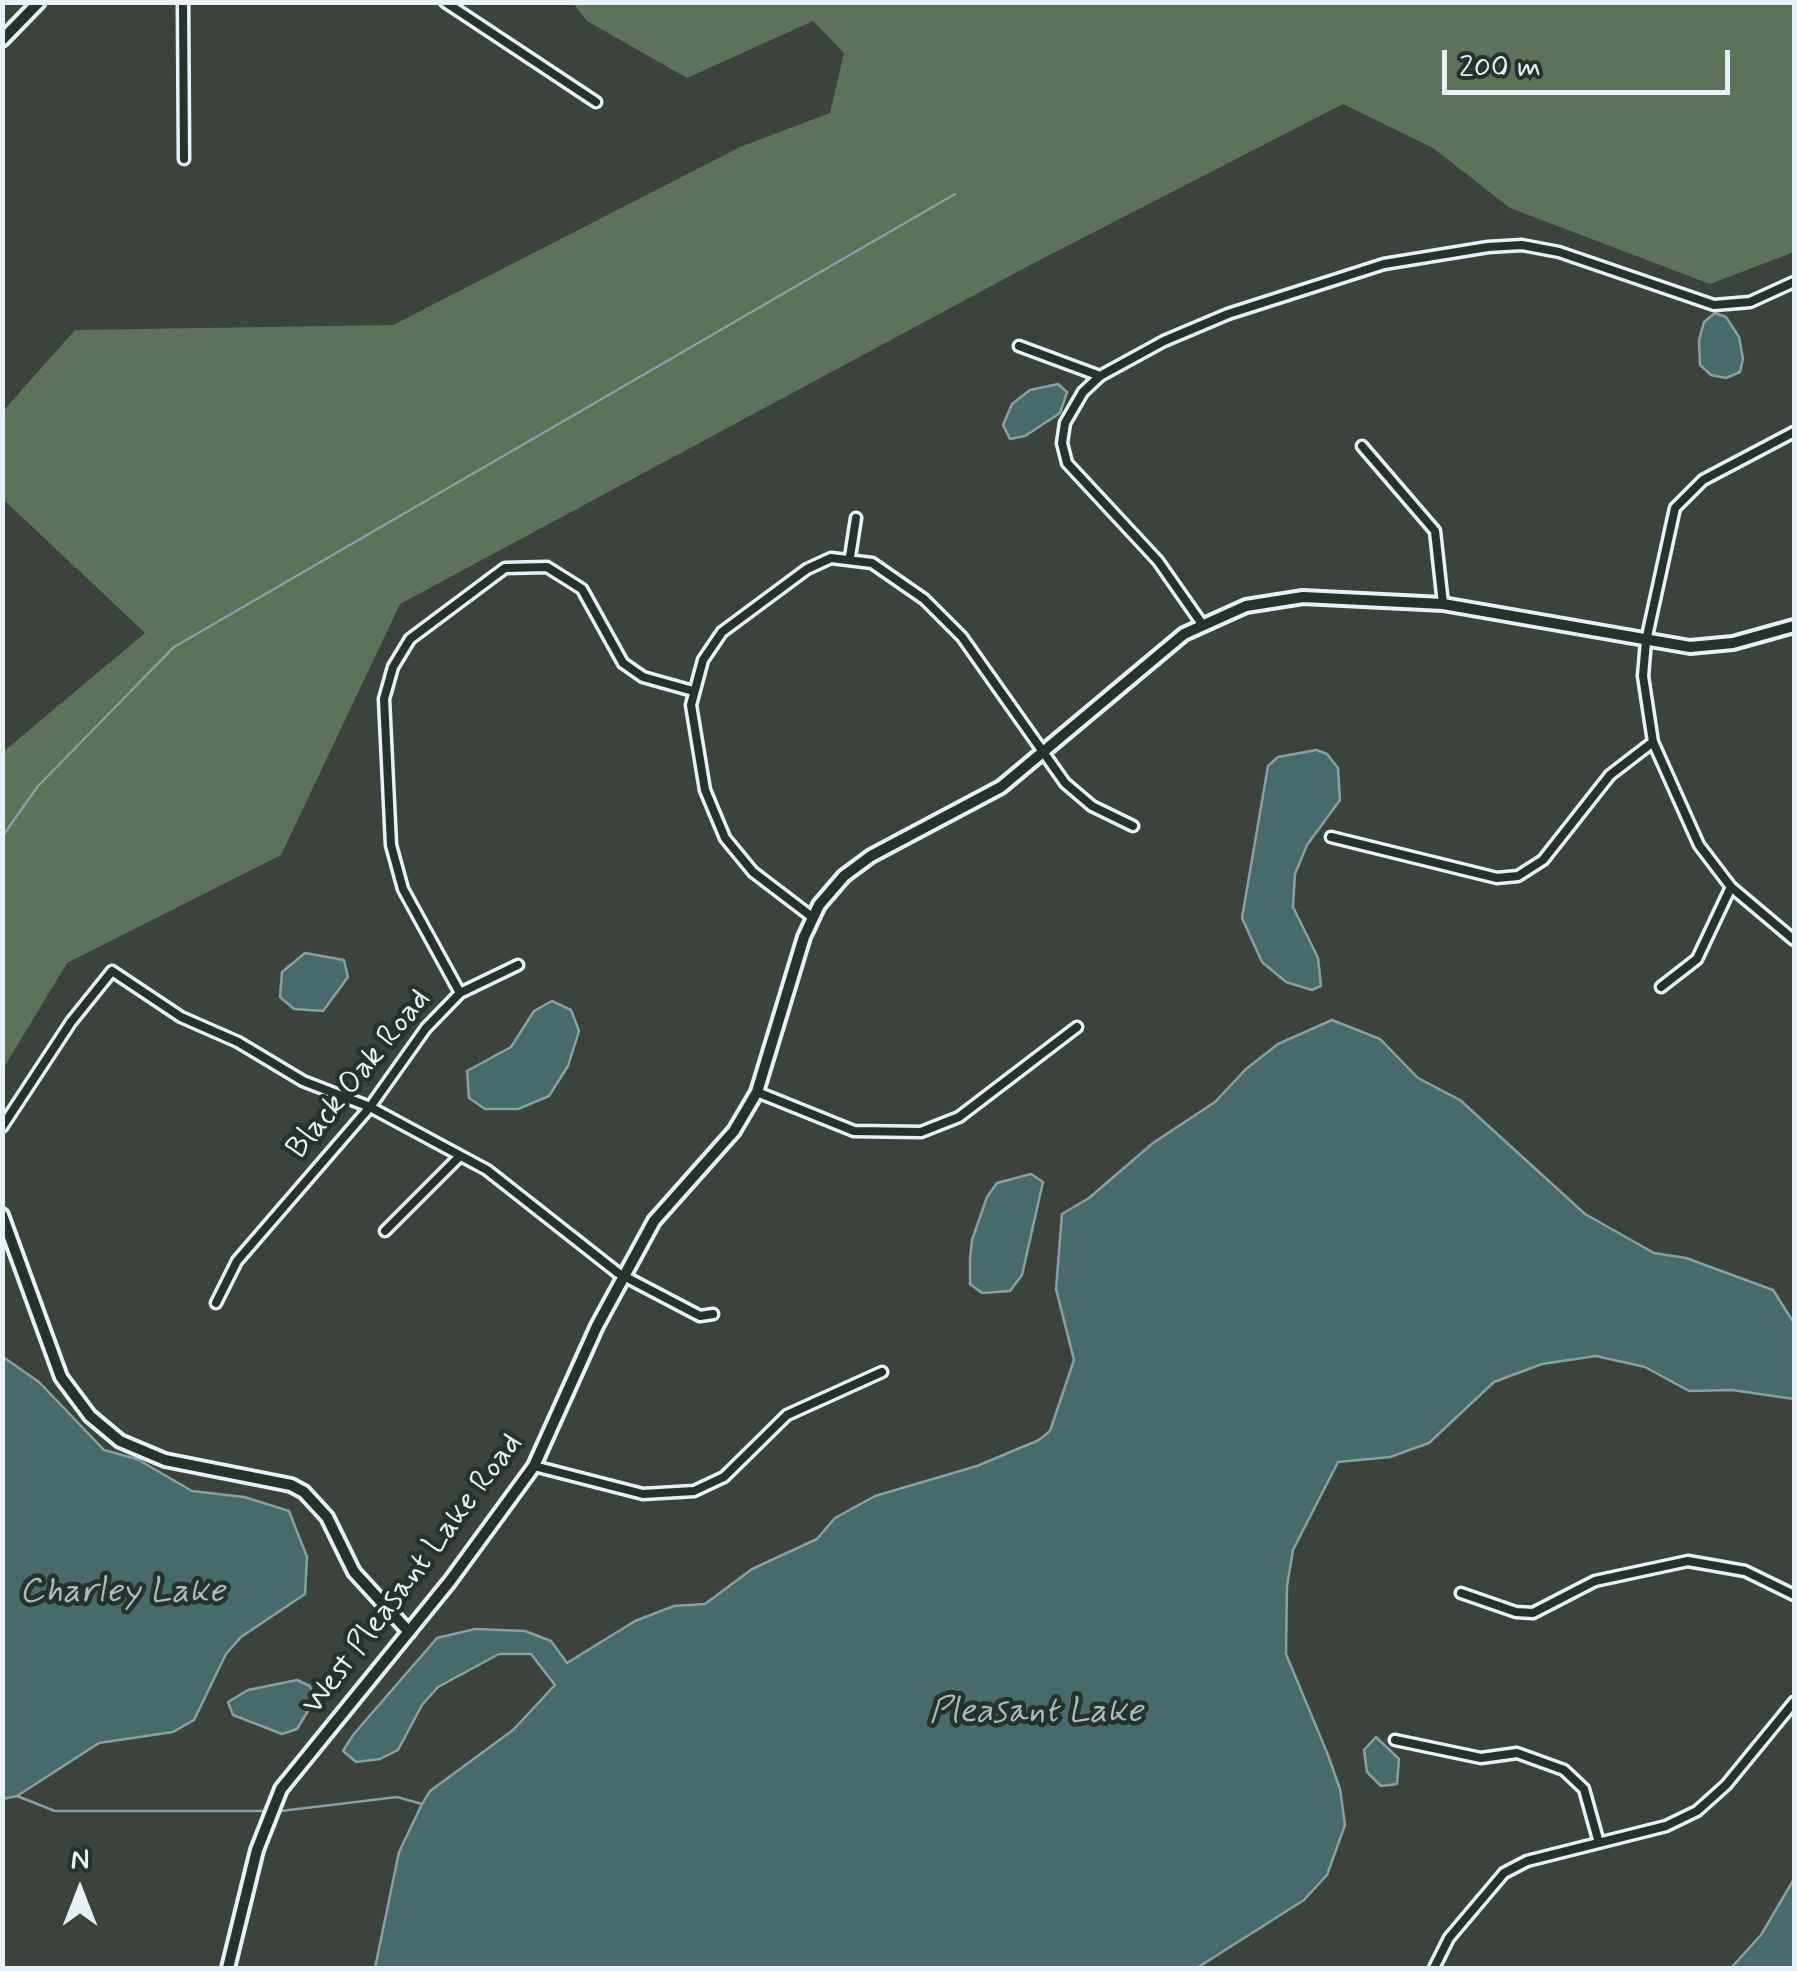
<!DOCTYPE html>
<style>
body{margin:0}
#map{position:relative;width:1797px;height:1971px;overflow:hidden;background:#3c433d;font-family:Mynerve,sans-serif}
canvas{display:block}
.frame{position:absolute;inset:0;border:5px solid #e8f1f8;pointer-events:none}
.north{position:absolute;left:30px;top:1841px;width:100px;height:100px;-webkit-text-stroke:8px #26332d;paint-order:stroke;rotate:0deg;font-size:28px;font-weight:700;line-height:40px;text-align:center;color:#e8f1f8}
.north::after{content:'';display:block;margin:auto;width:35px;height:45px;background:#e8f1f8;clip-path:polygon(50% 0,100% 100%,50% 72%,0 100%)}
.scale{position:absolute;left:1442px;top:50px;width:288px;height:45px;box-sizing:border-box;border:5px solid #e8f1f8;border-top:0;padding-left:12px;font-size:30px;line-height:35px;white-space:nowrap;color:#e8f1f8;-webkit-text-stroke:8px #26332d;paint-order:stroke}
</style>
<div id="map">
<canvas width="1797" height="1971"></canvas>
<div class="frame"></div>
<div class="north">N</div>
<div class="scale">200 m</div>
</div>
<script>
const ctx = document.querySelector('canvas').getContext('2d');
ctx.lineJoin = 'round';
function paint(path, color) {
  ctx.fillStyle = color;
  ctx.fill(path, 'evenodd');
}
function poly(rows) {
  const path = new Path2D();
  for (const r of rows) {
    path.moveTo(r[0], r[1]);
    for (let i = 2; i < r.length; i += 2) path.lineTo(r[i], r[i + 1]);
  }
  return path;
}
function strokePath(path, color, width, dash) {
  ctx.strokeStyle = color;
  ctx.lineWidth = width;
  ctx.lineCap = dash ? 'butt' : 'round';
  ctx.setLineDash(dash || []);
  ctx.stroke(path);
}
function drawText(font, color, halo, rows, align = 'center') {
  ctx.font = font + ' Mynerve,sans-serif';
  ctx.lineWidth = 9;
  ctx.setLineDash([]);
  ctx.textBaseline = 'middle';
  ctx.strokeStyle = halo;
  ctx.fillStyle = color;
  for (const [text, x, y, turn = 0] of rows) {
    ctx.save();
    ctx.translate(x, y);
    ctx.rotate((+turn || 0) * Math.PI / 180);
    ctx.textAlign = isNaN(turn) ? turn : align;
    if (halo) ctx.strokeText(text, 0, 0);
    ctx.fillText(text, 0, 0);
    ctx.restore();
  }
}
paint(poly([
 [573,3,1794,3,1794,252,1710,284,1510,208,1433,148,1343,104,1034,263,400,604,281,855,67,963,3,1069,3,752,145,633,4,500,4,410,75,330,393,325,740,147,830,113,844,53,813,21,687,78,587,21]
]), '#5a7359');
const water = poly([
 [1715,313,1726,317,1739,337,1743,359,1740,372,1726,378,1711,375,1700,365,1699,340,1704,322,1715,313],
 [1058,384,1067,392,1060,413,1025,436,1010,439,1003,425,1012,404,1030,390,1058,384],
 [1316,750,1327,754,1338,768,1340,800,1307,845,1295,874,1293,907,1318,958,1321,986,1312,990,1286,982,1262,962,1242,918,1268,766,1278,757,1316,750],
 [305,953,344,960,348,977,323,1011,294,1009,280,997,282,972,305,953],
 [552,1001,571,1010,579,1031,568,1066,549,1096,518,1109,485,1109,469,1098,467,1071,511,1047,534,1011,552,1001],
 [1332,1020,1380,1039,1418,1078,1460,1100,1585,1214,1654,1253,1686,1258,1773,1290,1794,1323,1794,1399,1732,1390,1689,1391,1645,1367,1596,1356,1542,1364,1494,1382,1429,1443,1390,1457,1338,1462,1293,1550,1287,1586,1286,1654,1328,1755,1340,1789,1345,1825,1327,1875,1304,1900,1197,1968,375,1968,399,1852,422,1804,430,1791,513,1730,555,1685,531,1654,499,1654,438,1687,422,1705,398,1750,380,1759,356,1762,343,1751,353,1735,437,1638,475,1629,525,1631,551,1641,567,1663,635,1621,674,1606,705,1604,752,1569,817,1539,835,1518,875,1496,977,1466,1039,1440,1050,1431,1074,1360,1056,1289,1062,1214,1089,1198,1153,1143,1215,1102,1246,1069,1278,1044,1332,1020],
 [1031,1174,1043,1182,1022,1275,1010,1291,982,1293,970,1284,970,1259,972,1240,987,1197,997,1183,1031,1174],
 [3,1357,39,1382,104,1450,137,1459,192,1491,244,1497,289,1511,307,1557,305,1594,241,1637,226,1654,194,1720,173,1732,99,1743,17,1796,3,1799,3,1357],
 [297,1680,310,1686,314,1701,297,1729,282,1734,233,1715,228,1702,248,1690,297,1680],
 [1376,1737,1399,1759,1397,1784,1381,1786,1367,1772,1364,1750,1376,1737],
 [1794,1879,1794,1968,1731,1968,1761,1935,1794,1879]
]);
paint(water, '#476a6c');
strokePath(water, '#87a0a4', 2.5);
strokePath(poly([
 [2,837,38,786,174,647,955,194],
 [17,1796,55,1811,263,1811],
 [281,1811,397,1797,422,1804]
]), '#87a0a4', 2.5);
const minor = poly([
 [183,2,184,159],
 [445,2,596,102],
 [1019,346,1100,376],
 [1794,432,1703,480,1675,508,1646,641,1643,676,1653,742,1699,845,1731,887,1794,940],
 [1362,446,1435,531,1443,604],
 [850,557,856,518],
 [1202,624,1158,561,1067,463,1062,443,1065,423,1083,392,1100,376,1164,341,1228,314,1384,264,1488,247,1522,245,1559,252,1714,305,1750,302,1794,282],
 [1331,837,1497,878,1518,876,1543,860,1610,775,1653,742],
 [812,917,753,872,725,838,705,790,691,705,703,660,722,632,807,569,831,558,872,563,924,599,962,637,1065,783,1092,806,1133,826],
 [1661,987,1697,959,1731,887],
 [460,993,403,889,391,845,384,699,393,667,410,639,505,568,547,567,582,589,623,663,643,677,693,691],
 [757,1092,854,1131,921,1132,959,1117,1077,1027],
 [2,1127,71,1022,112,971,181,1017,238,1042,303,1081,370,1107,487,1170,618,1273,700,1316,713,1314],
 [385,1231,459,1157],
 [216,1303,237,1261,370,1107,426,1028,460,993,518,965],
 [534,1466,643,1494,694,1491,724,1477,787,1415,882,1372],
 [1461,1593,1516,1612,1533,1613,1595,1581,1688,1561,1745,1571,1794,1595],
 [1395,1740,1481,1758,1517,1753,1564,1770,1584,1789,1599,1843],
 [1434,1968,1449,1938,1504,1873,1527,1861,1666,1826,1697,1811,1726,1785,1794,1702]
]);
const tertiary = poly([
 [2,40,39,2],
 [2,1215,61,1377,90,1416,120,1441,165,1460,291,1485,304,1492,327,1517,354,1572,409,1632],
 [228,1968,257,1850,281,1789,450,1581,534,1466,597,1326,654,1221,734,1131,757,1092,804,937,819,905,844,876,871,856,1001,787,1184,634,1246,606,1303,597,1443,604,1690,647,1733,643,1794,626]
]);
strokePath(minor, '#e8f1f8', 15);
strokePath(tertiary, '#e8f1f8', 18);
strokePath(minor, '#26332d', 8);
strokePath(tertiary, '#26332d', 10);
drawText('32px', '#e8f1f8', '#26332d', [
 ["Black Oak Road",360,1075,-51],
 ["West Pleasant Lake Road",414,1575,-53]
]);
drawText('italic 35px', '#a8bbc0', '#26332d', [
 ["Charley Lake",122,1594],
 ["Pleasant Lake",1036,1714]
]);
</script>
